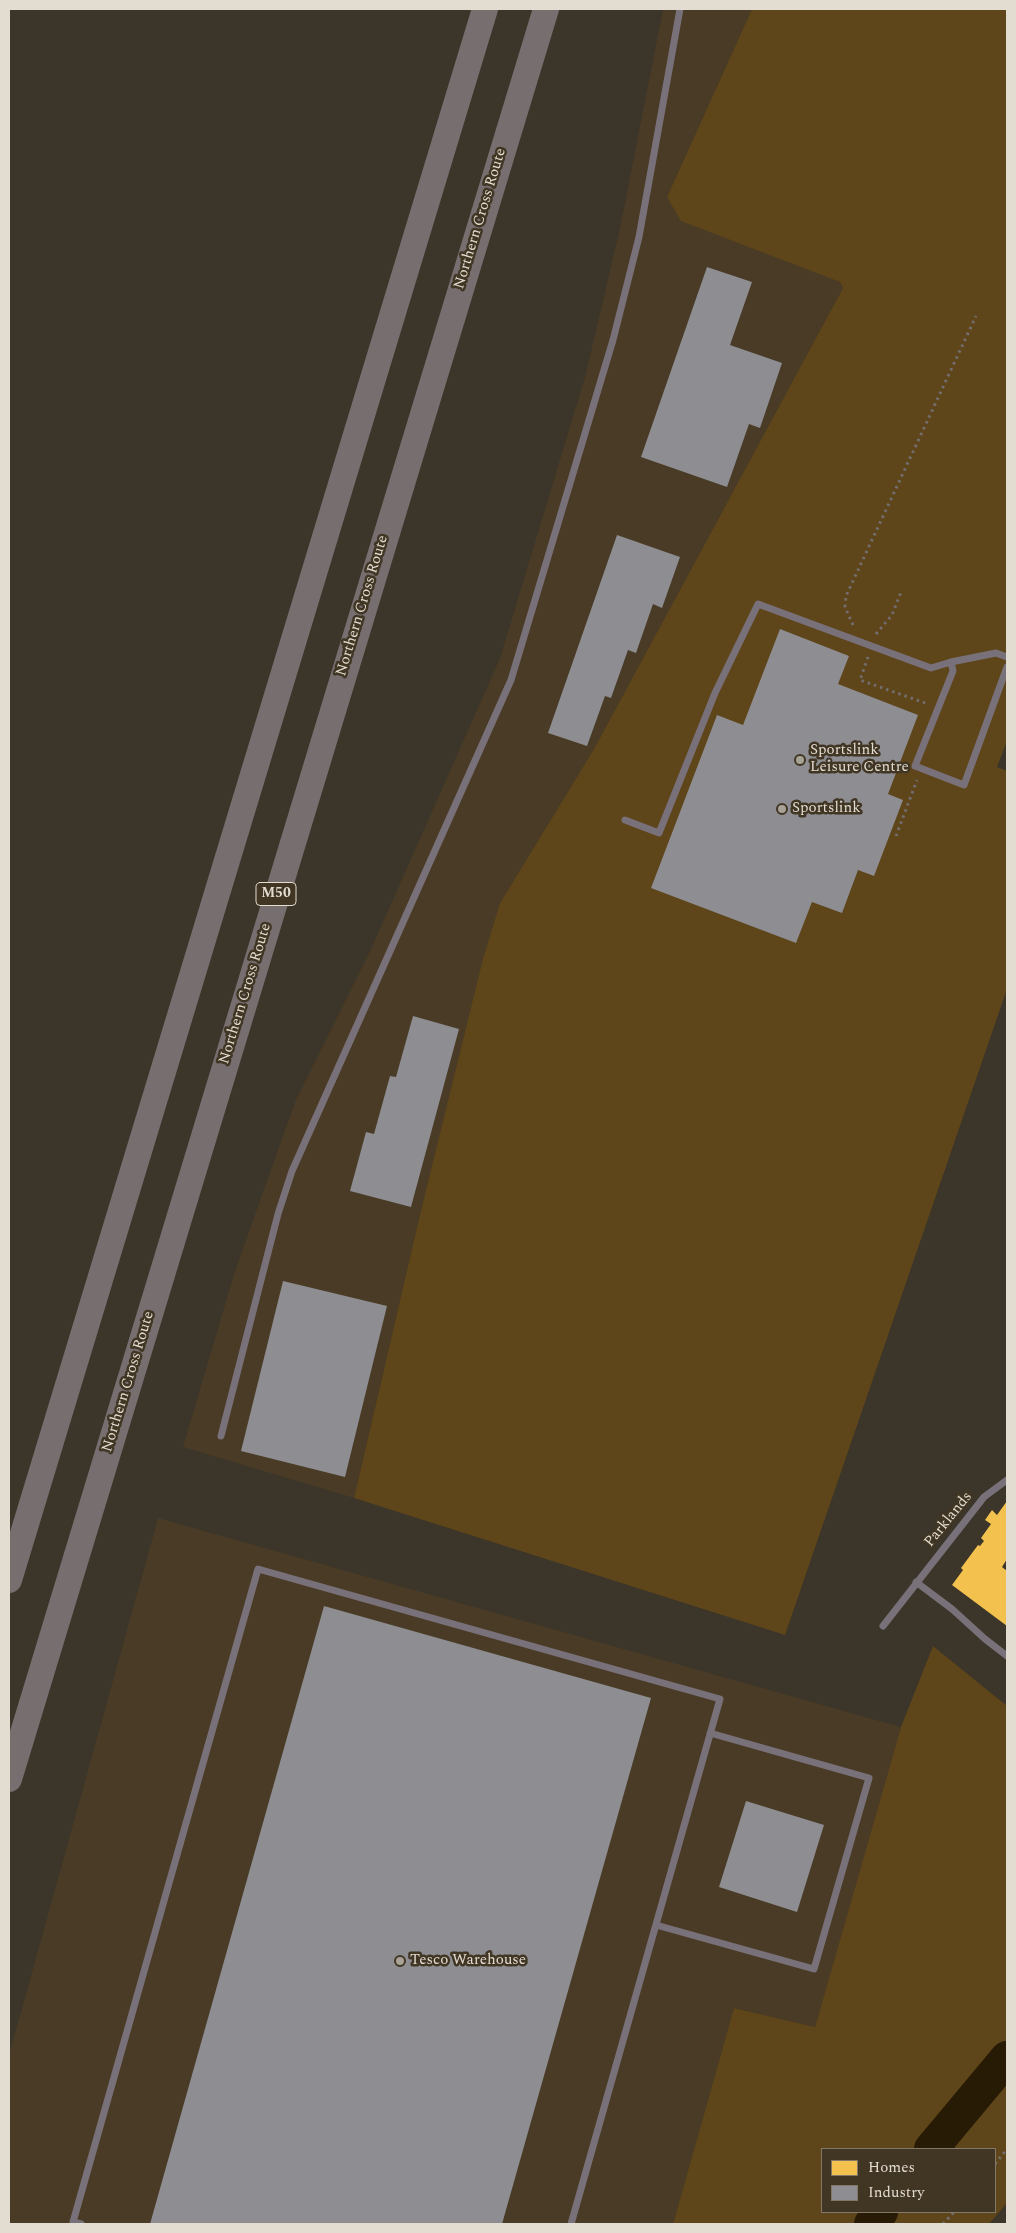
<!DOCTYPE html>
<style>
body{margin:0}
#map{position:relative;width:1016px;height:2233px;overflow:hidden;background:#3b352a;font-family:Spectral,serif}
canvas{display:block}
.frame{position:absolute;inset:0;border:10px solid #e3dcd1;pointer-events:none}
.legend{position:absolute;left:821px;top:2148px;width:175px;height:65px;box-sizing:border-box;background:#413624;border:1px solid #827869;margin:0;padding:6px 9px;list-style:none;font-size:15px;color:#e3dcd1}
.legend li{display:flex;align-items:center;gap:10px;height:25px}
.legend b{width:25px;border:1px solid #827869}
</style>
<div id="map">
<canvas width="1016" height="2233"></canvas>
<div class="frame"></div>
<ul class="legend">
<li><b style="height:14px;background:#f2c14e"></b>Homes</li>
<li><b style="height:14px;background:#8d8d92"></b>Industry</li>
</ul>
</div>
<script>
const ctx = document.querySelector('canvas').getContext('2d');
ctx.lineJoin = 'round';
function paint(path, color) {
  ctx.fillStyle = color;
  ctx.fill(path, 'evenodd');
}
function poly(rows) {
  const path = new Path2D();
  for (const r of rows) {
    path.moveTo(r[0], r[1]);
    for (let i = 2; i < r.length; i += 2) path.lineTo(r[i], r[i + 1]);
  }
  return path;
}
function strokePath(path, color, width, dash) {
  ctx.strokeStyle = color;
  ctx.lineWidth = width;
  ctx.lineCap = dash ? 'butt' : 'round';
  ctx.setLineDash(dash || []);
  ctx.stroke(path);
}
function drawText(font, color, halo, rows, align = 'center') {
  ctx.font = font + ' Spectral,serif';
  ctx.lineWidth = 5;
  ctx.setLineDash([]);
  ctx.textBaseline = 'middle';
  ctx.strokeStyle = halo;
  ctx.fillStyle = color;
  for (const [text, x, y, turn = 0] of rows) {
    ctx.save();
    ctx.translate(x, y);
    ctx.rotate((+turn || 0) * Math.PI / 180);
    ctx.textAlign = isNaN(turn) ? turn : align;
    if (halo) ctx.strokeText(text, 0, 0);
    ctx.fillText(text, 0, 0);
    ctx.restore();
  }
}
paint(poly([
 [663,9,752,9,667,197,840,282,843,288,594,749,500,903,418,1223,354,1498,183,1447,234,1274,295,1102,371,949,500,658,585,377,620,228],
 [158,1518,901,1727,815,2027,734,2008,673,2224,9,2224,9,2055]
]), '#493b25');
paint(poly([
 [752,9,1007,9,1007,741,997,767,1007,771,1007,989,785,1635,354,1498,418,1223,483,959,500,903,594,749,843,288,840,282,681,221,667,197],
 [933,1646,1007,1706,1007,2203,989,2224,673,2224,734,2008,815,2027,901,1727],
 [995,2149,995,2212,822,2212,822,2149]
]), '#5e451a');
paint(poly([
 [1007,1501,1007,1559,1002,1567,1007,1571,1007,1626,952,1585,963,1570,961,1568,978,1545,980,1546,984,1541,981,1538,991,1524,985,1520,992,1510,997,1515]
]), '#f2c14e');
paint(poly([
 [707,267,752,282,730,345,782,363,760,428,749,424,727,487,641,457],
 [617,535,680,557,662,608,653,604,636,653,628,650,611,698,605,696,587,746,548,733],
 [780,629,849,656,838,684,918,715,888,794,903,800,874,876,858,870,842,913,812,902,796,943,651,888,717,715,743,725],
 [413,1016,459,1029,411,1207,350,1191,366,1132,374,1134,390,1076,396,1077],
 [283,1281,387,1306,345,1477,241,1451],
 [324,1606,651,1698,502,2224,150,2224],
 [746,1801,824,1825,797,1912,719,1887]
]), '#8d8d92');
strokePath(poly([
 [931,2149,1007,2058],
 [871,2224,881,2212]
]), '#271b05', 34);
strokePath(poly([
 [853,625,845,607,846,596,976,316],
 [876,634,892,615,901,592],
 [868,657,860,680,928,704],
 [896,836,917,780],
 [995,2164,1007,2149],
 [943,2224,954,2212]
]), '#736d6d', 3, [2.5, 4]);
strokePath(poly([
 [951,662,953,671,915,766,964,785,1007,667],
 [625,820,659,833,715,693,758,604,931,668,951,662,996,653,1007,657],
 [221,1436,278,1214,292,1171,511,680,613,340,639,237,680,9],
 [916,1582,952,1609,985,1639,1007,1656],
 [883,1626,984,1497,1007,1480],
 [656,1925,814,1969,869,1778,710,1733],
 [81,2224,73,2222,258,1569,720,1699,571,2224]
]), '#797179', 7);
strokePath(poly([
 [9,1580,485,9],
 [9,1779,546,9]
]), '#766e6f', 26);
for (const [x, y, r, color] of [
 [800,760,5,"#a8a297"],
 [782,809,5,"#a8a297"],
 [400,1961,5,"#a8a297"]
]) {
  const dot = new Path2D();
  dot.arc(x, y, r, 0, 2 * Math.PI);
  ctx.fillStyle = color;
  ctx.fill(dot);
  strokePath(dot, '#413624', 2);
}
for (const [x, y, w] of [
 [276,894,40]
]) {
  const box = new Path2D();
  box.roundRect(x - w / 2, y - 11.5, w, 23, 4);
  ctx.fillStyle = '#413624';
  ctx.fill(box);
  strokePath(box, '#e3dcd1', 1);
}
drawText('bold 14px', '#e3dcd1', null, [
 ["M50",276,894]
]);
drawText('15px', '#e3dcd1', '#413624', [
 ["Northern Cross Route",481,219,-73],
 ["Northern Cross Route",363,606,-73],
 ["Northern Cross Route",246,994,-73],
 ["Northern Cross Route",129,1382,-73],
 ["Parklands",949,1520,-51]
]);
drawText('15px', '#e3dcd1', '#413624', [
 ["Sportslink",810,751],
 ["Leisure Centre",810,768],
 ["Sportslink",792,809],
 ["Tesco Warehouse",410,1961]
], 'left');
</script>
